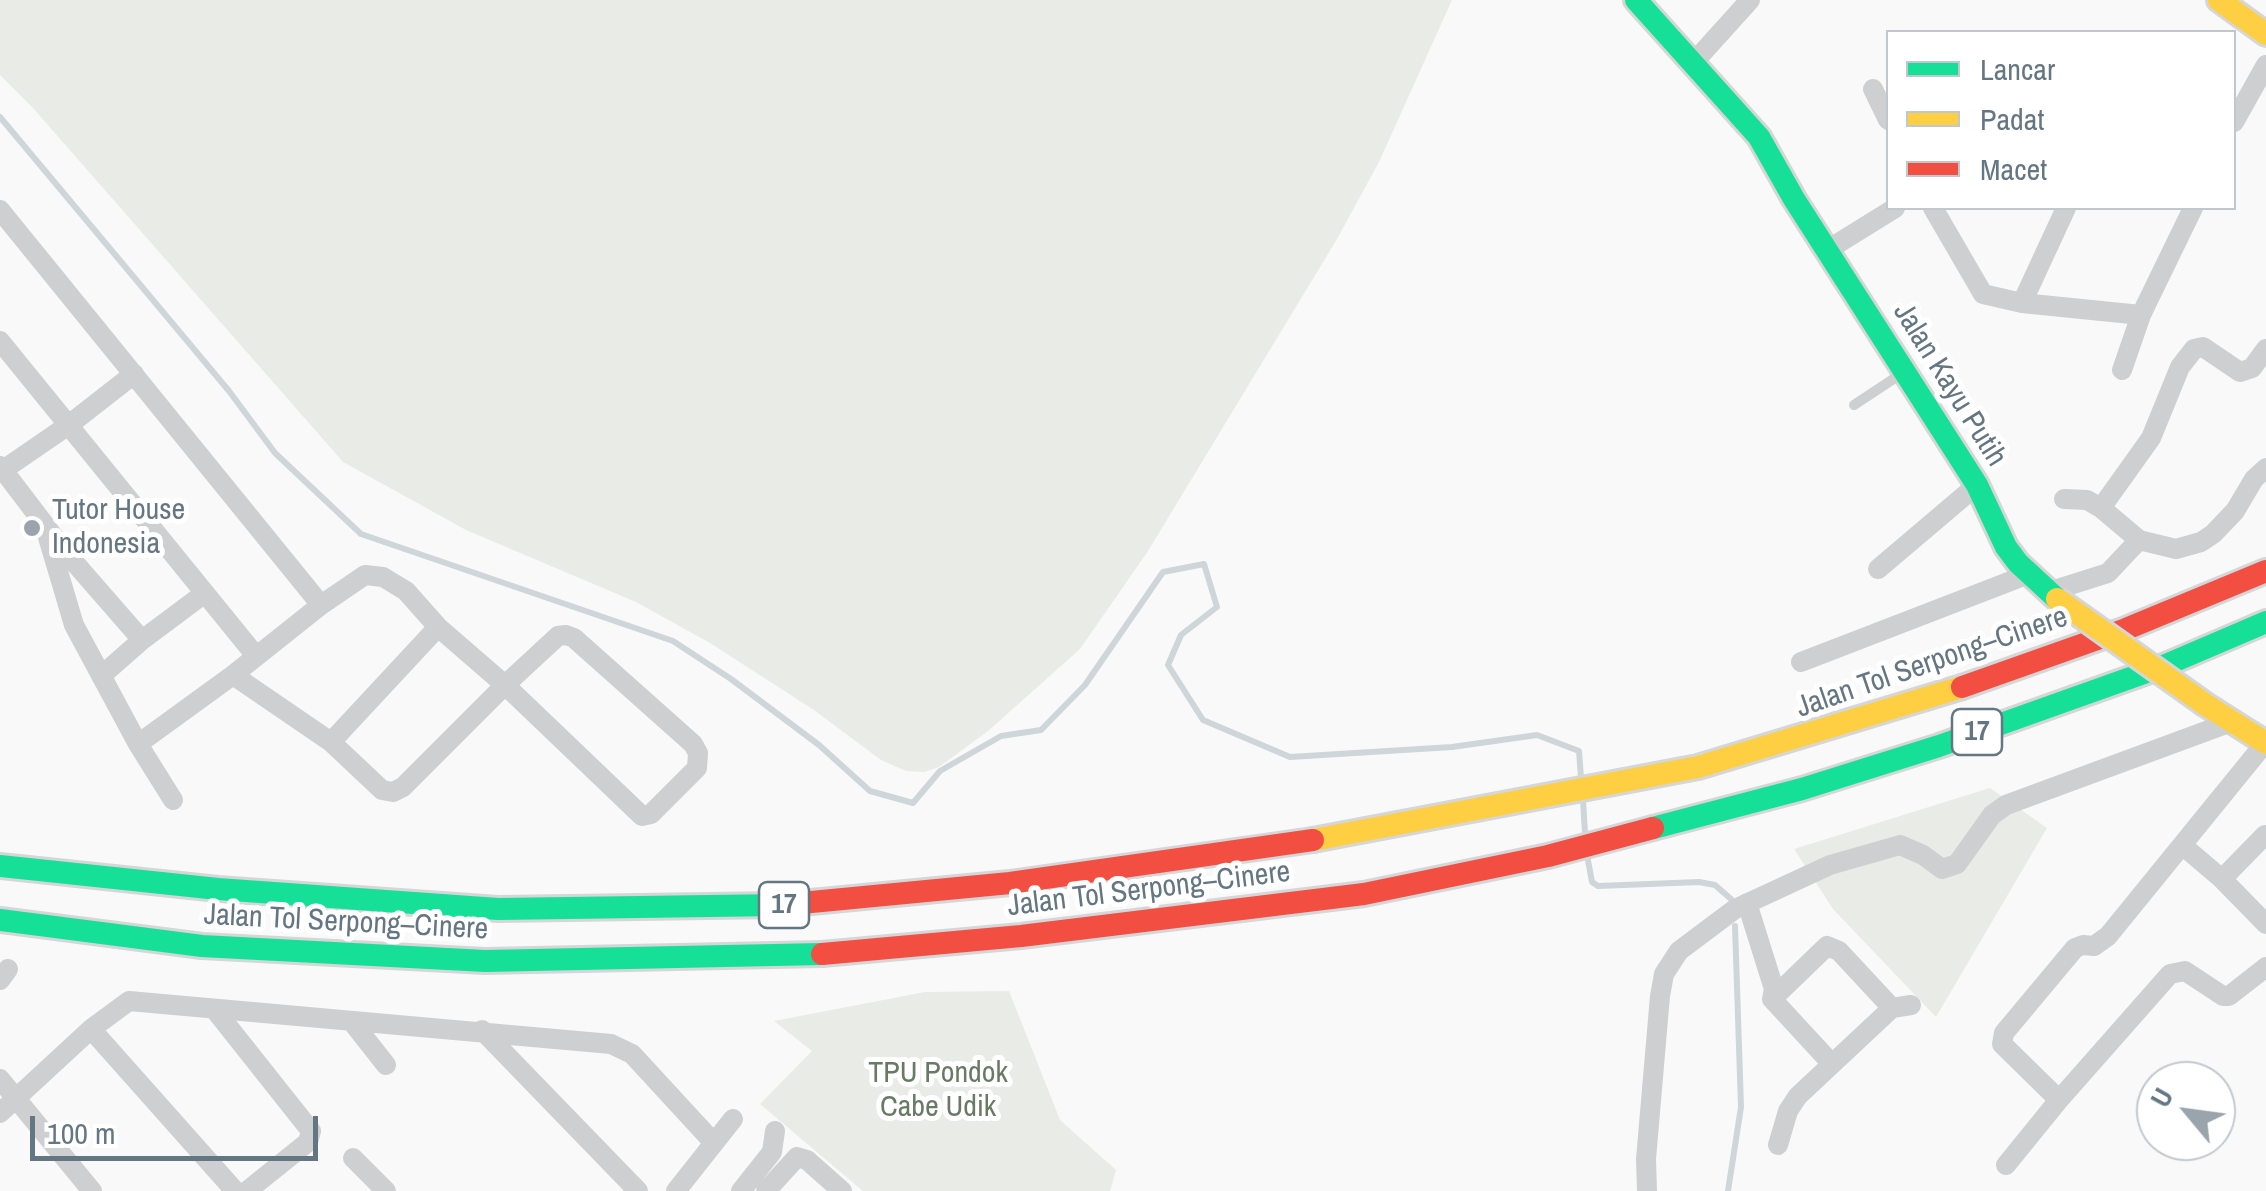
<!DOCTYPE html>
<meta charset="utf-8">
<style>
body{margin:0}
#map{position:relative;width:2266px;height:1191px;overflow:hidden;background:#f9f9f9;font-family:"Archivo Narrow",sans-serif}
canvas{display:block}
.legend{position:absolute;left:1886px;top:30px;width:350px;height:180px;box-sizing:border-box;background:#fff;border:2px solid #c1c8cd;margin:0;padding:12px 18px;list-style:none;font-size:30px;color:#657683}
.legend li{display:flex;align-items:center;gap:20px;height:50px}
.legend b{width:50px;border:2px solid #c1c8cd}
.north{position:absolute;left:2136px;top:1061px;width:100px;height:100px;box-sizing:border-box;background:#fff;border:2px solid #c1c8cd;border-radius:50%;rotate:299deg;font-size:28px;font-weight:700;line-height:40px;text-align:center;color:#657683}
.north::after{content:'';display:block;margin:auto;width:35px;height:45px;background:#99a4ac;clip-path:polygon(50% 0,100% 100%,50% 72%,0 100%)}
.scale{position:absolute;left:30px;top:1116px;width:288px;height:45px;box-sizing:border-box;border:5px solid #657683;border-top:0;padding-left:12px;font-size:30px;line-height:35px;white-space:nowrap;color:#657683;-webkit-text-stroke:8px #fff;paint-order:stroke}
</style>
<div id="map">
<canvas width="2266" height="1191"></canvas>
<ul class="legend">
<li><b style="height:12px;background:#16e098"></b>Lancar</li>
<li><b style="height:12px;background:#ffcf43"></b>Padat</li>
<li><b style="height:12px;background:#f24e42"></b>Macet</li>
</ul>
<div class="north">U</div>
<div class="scale">100 m</div>
</div>
<script>
const ctx = document.querySelector('canvas').getContext('2d');
ctx.lineJoin = 'round';
function paint(path, color) {
  ctx.fillStyle = color;
  ctx.fill(path, 'evenodd');
}
function poly(rows) {
  const path = new Path2D();
  for (const r of rows) {
    path.moveTo(r[0], r[1]);
    for (let i = 2; i < r.length; i += 2) path.lineTo(r[i], r[i + 1]);
  }
  return path;
}
function strokePath(path, color, width, dash) {
  ctx.strokeStyle = color;
  ctx.lineWidth = width;
  ctx.lineCap = dash ? 'butt' : 'round';
  ctx.setLineDash(dash || []);
  ctx.stroke(path);
}
function drawText(font, color, halo, rows, align = 'center') {
  ctx.font = font + ' "Archivo Narrow",sans-serif';
  ctx.lineWidth = 10;
  ctx.setLineDash([]);
  ctx.textBaseline = 'middle';
  ctx.strokeStyle = halo;
  ctx.fillStyle = color;
  for (const [text, x, y, turn = 0] of rows) {
    ctx.save();
    ctx.translate(x, y);
    ctx.rotate((+turn || 0) * Math.PI / 180);
    ctx.textAlign = isNaN(turn) ? turn : align;
    if (halo) ctx.strokeText(text, 0, 0);
    ctx.fillText(text, 0, 0);
    ctx.restore();
  }
}
paint(poly([
 [0,0,1452,0,1379,162,1337,239,1148,551,1080,649,988,731,939,767,924,772,906,771,881,760,814,710,710,643,636,602,466,530,343,462,33,108,0,75],
 [1990,788,2047,828,1936,1017,1833,909,1794,849],
 [1009,991,1060,1120,1116,1170,1110,1191,863,1191,760,1104,812,1051,774,1021,925,992]
]), '#e8ebe6');
strokePath(poly([
 [0,117,229,391,275,453,361,534,673,641,731,679,819,745,870,791,913,803,940,771,1001,736,1041,730,1085,685,1163,572,1204,564,1217,607,1181,635,1168,665,1203,720,1290,757,1452,747,1537,735,1579,751,1581,778],
 [1583,800,1585,833],
 [1587,855,1592,882,1598,886,1699,882,1715,885,1731,899],
 [1728,1191,1741,1107,1735,926]
]), '#ced6d9', 6);
const fast = poly([
 [1636,0,1759,137,1794,199,1977,485,2006,547,2018,563,2057,599],
 [1653,828,1802,789,1939,746,2161,667,2266,622],
 [0,866,218,889,498,909,780,905],
 [0,920,202,946,485,961,822,954]
]);
const slow = poly([
 [2219,0,2266,34],
 [2206,705,2266,743],
 [1313,840,1698,767,1962,687]
]);
const jam = poly([
 [1962,687,2126,629,2266,571],
 [780,905,1010,883,1313,840],
 [822,954,1021,936,1364,894,1548,856,1653,828]
]);
strokePath(fast, '#d5d6d7', 28);
strokePath(slow, '#d5d6d7', 28);
strokePath(jam, '#d5d6d7', 28);
strokePath(poly([
 [1854,405,1904,372]
]), '#cecfd0', 10);
strokePath(poly([
 [1694,62,1750,0],
 [1873,89,1888,120],
 [2234,122,2266,65],
 [1933,208,1983,294,2022,303,2141,315],
 [0,210,321,605],
 [1829,249,1895,208],
 [2022,303,2066,208],
 [0,341,256,656],
 [2122,370,2141,315,2193,208],
 [0,466,67,554,142,640],
 [3,470,70,424,134,374],
 [2064,499,2087,500,2101,508,2151,438,2180,367,2194,349,2203,347,2240,372,2252,368,2266,349],
 [2101,508,2139,540,2176,549,2201,542,2213,534,2235,511,2254,479,2266,468],
 [44,524,74,625,138,744,173,800],
 [1878,569,1977,485],
 [2048,592,2108,573,2139,540],
 [1801,662,2029,574],
 [101,676,142,640,205,593],
 [331,742,438,627],
 [138,744,233,675,321,605,365,575,383,577,406,591,438,627,505,685,642,816,651,814,697,768,698,753,693,744,574,638,566,635,558,636,505,685,403,787,393,792,382,790,331,742,233,675],
 [2182,845,2222,879,2266,924],
 [2222,879,2265,835],
 [1747,903,1774,989,1772,999,1832,1064],
 [0,980,8,969],
 [1772,999,1827,946,1839,951,1892,1008],
 [215,1010,311,1131,308,1142,247,1191],
 [353,1023,386,1065],
 [91,1029,235,1191],
 [482,1030,638,1191],
 [0,1079,92,1191],
 [2053,1094,2002,1044,2004,1033,2075,948,2083,945,2094,946,2108,936,2265,743],
 [0,1113,91,1029,129,1001,611,1044,632,1054,714,1143],
 [1778,1145,1788,1111,1798,1096,1892,1008,1911,1005],
 [353,1158,386,1191],
 [2006,1165,2058,1101,2170,974,2185,971,2223,996,2229,996,2266,967],
 [676,1191,733,1119],
 [741,1191,772,1152,775,1131],
 [766,1191,797,1157,807,1160,842,1191],
 [1647,1191,1646,1159,1660,996,1664,974,1679,951,1735,909,1830,865,1900,845,1923,855,1942,869,1957,864,1992,815,2006,805,2231,722]
]), '#cecfd0', 20);
strokePath(fast, '#16e098', 22);
strokePath(slow, '#ffcf43', 22);
strokePath(jam, '#f24e42', 22);
const slowBridge = poly([
 [2057,599,2206,705]
]);
strokePath(slowBridge, '#d5d6d7', 28, []);
strokePath(slowBridge, '#ffcf43', 22);
for (const [x, y, r, color] of [
 [32,528,10,"#99a4ac"]
]) {
  const dot = new Path2D();
  dot.arc(x, y, r, 0, 2 * Math.PI);
  ctx.fillStyle = color;
  ctx.fill(dot);
  strokePath(dot, '#fff', 4);
}
for (const [x, y, w] of [
 [1977,732,50],
 [784,905,50]
]) {
  const box = new Path2D();
  box.roundRect(x - w / 2, y - 23, w, 46, 8);
  ctx.fillStyle = '#fff';
  ctx.fill(box);
  strokePath(box, '#657683', 2.5);
}
drawText('bold 28px', '#657683', null, [
 ["17",1977,732],
 ["17",784,905]
]);
drawText('30px', '#657683', '#fff', [
 ["Jalan Kayu Putih",1949,385,58],
 ["Jalan Tol Serpong–Cinere",1932,663,-19],
 ["Jalan Tol Serpong–Cinere",1149,890,-7],
 ["Jalan Tol Serpong–Cinere",346,923,3]
]);
drawText('30px', '#657683', '#fff', [
 ["Tutor House",52,511],
 ["Indonesia",52,545]
], 'left');
drawText('30px', '#687a64', '#fff', [
 ["TPU Pondok",938,1074],
 ["Cabe Udik",938,1108]
]);
</script>
